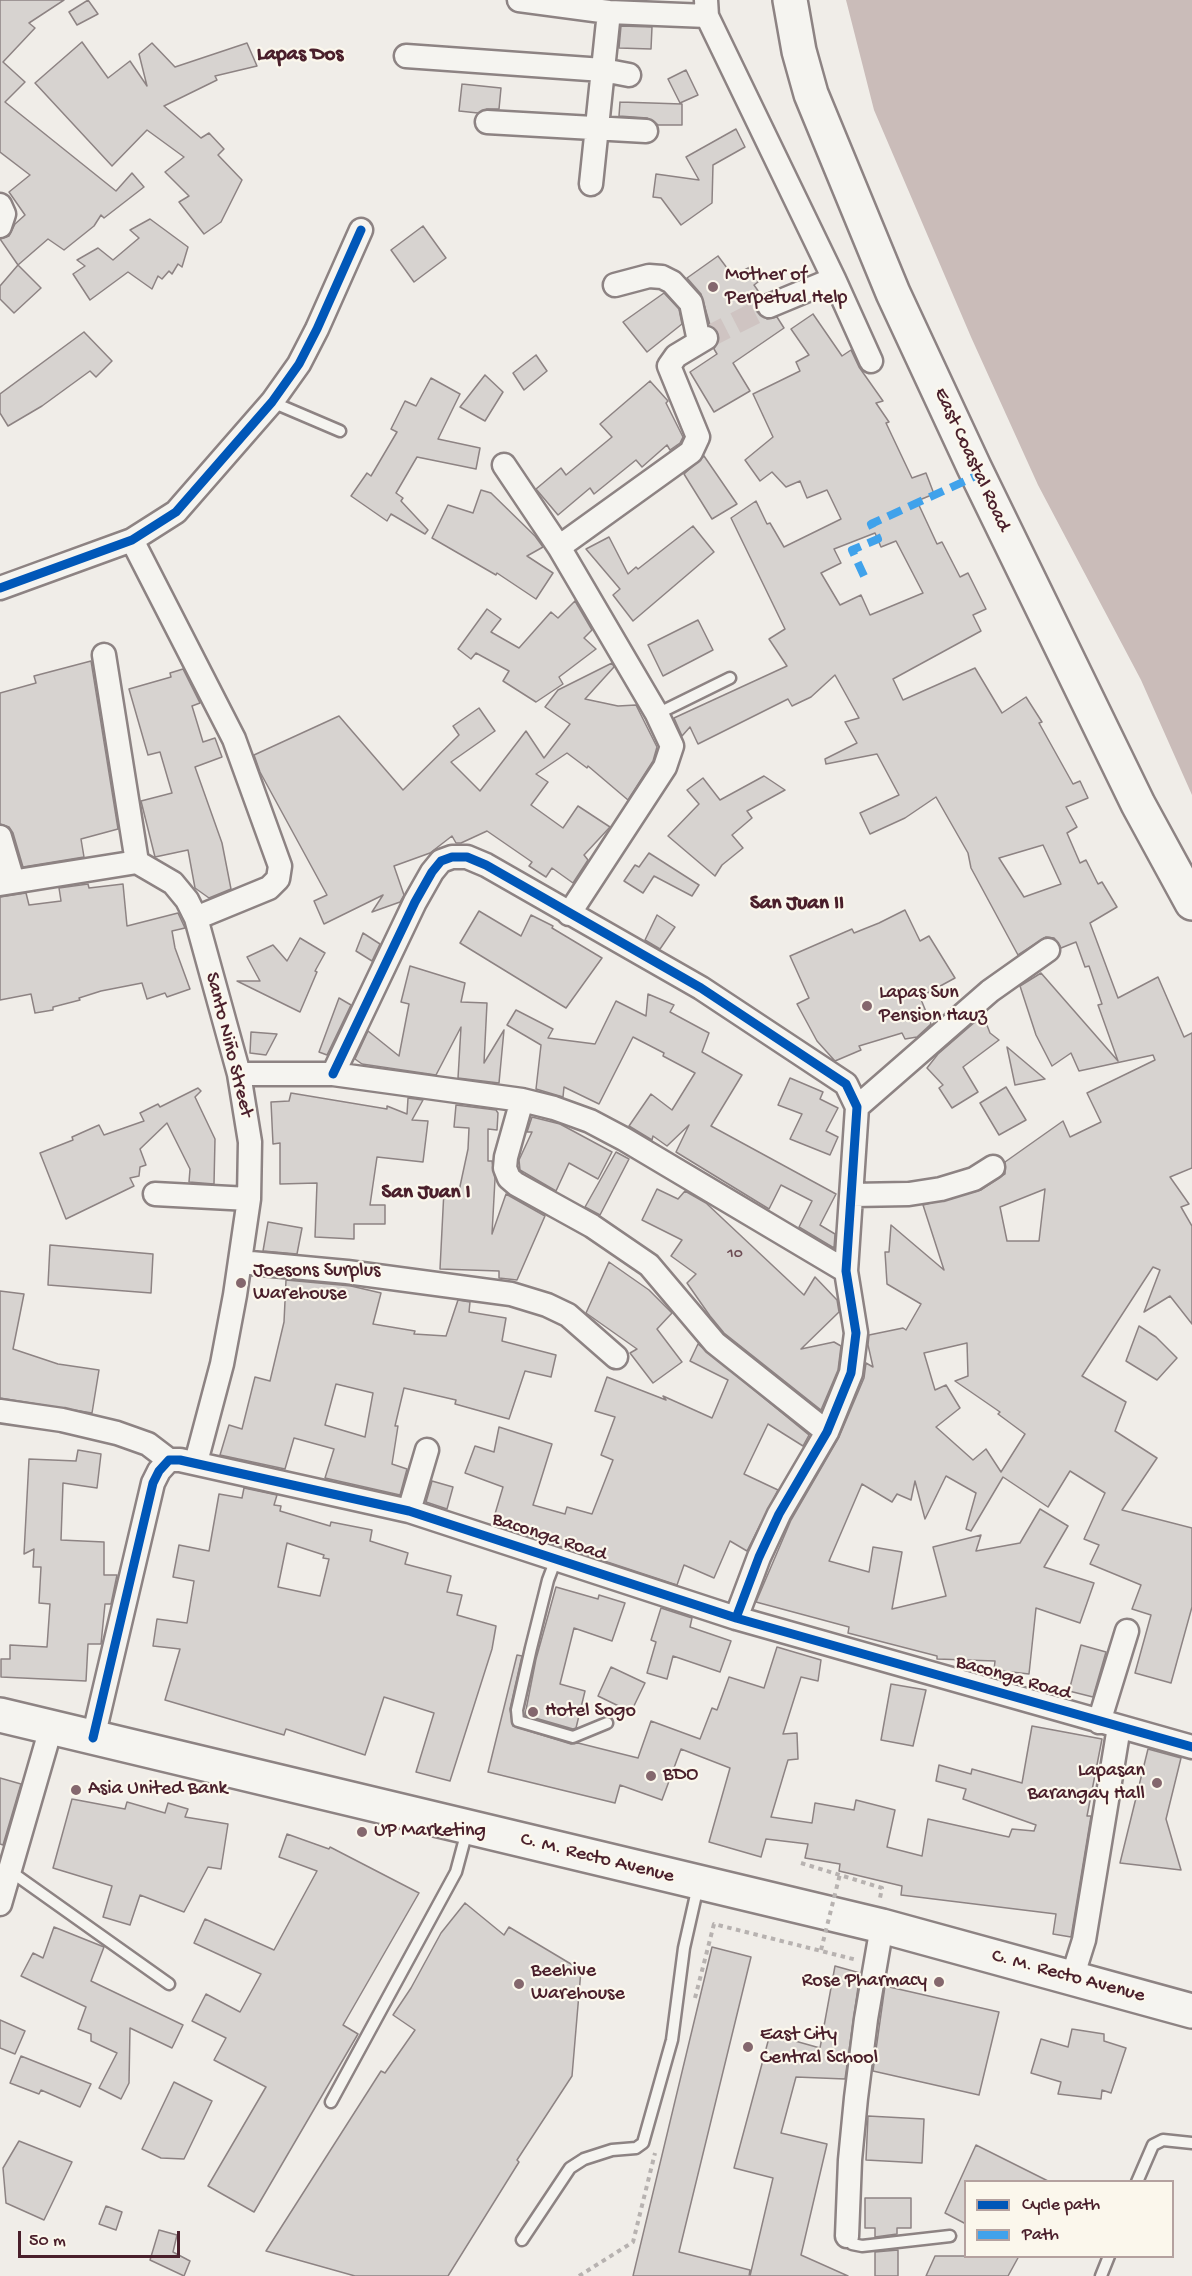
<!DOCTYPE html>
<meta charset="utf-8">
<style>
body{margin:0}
#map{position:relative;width:1192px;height:2276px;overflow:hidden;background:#f0ede8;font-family:"Gochi Hand",sans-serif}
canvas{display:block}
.legend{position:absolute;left:964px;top:2180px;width:210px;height:78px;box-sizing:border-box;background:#fbf7ec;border:2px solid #b4a19f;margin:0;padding:8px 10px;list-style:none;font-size:18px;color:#4a1f2b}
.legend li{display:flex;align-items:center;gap:12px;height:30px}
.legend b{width:30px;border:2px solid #b4a19f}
.scale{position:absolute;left:18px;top:2231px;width:162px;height:27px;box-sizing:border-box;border:3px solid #4a1f2b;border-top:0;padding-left:8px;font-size:18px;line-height:21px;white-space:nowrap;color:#4a1f2b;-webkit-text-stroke:4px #fbf7ec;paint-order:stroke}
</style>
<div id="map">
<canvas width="1192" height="2276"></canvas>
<ul class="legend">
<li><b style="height:8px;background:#0057b8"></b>Cycle path</li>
<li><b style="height:8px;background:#40a2eb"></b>Path</li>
</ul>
<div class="scale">50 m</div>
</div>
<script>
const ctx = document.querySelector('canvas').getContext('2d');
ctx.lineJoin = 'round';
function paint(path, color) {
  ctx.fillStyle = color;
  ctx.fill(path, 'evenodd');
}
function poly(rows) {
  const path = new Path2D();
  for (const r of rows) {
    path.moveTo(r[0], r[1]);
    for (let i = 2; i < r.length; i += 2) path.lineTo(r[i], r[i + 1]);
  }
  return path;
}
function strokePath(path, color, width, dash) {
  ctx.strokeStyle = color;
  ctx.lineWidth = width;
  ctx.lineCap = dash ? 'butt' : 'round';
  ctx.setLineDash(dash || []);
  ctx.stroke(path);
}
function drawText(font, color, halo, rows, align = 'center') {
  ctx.font = font + ' "Gochi Hand",sans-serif';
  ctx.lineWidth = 4.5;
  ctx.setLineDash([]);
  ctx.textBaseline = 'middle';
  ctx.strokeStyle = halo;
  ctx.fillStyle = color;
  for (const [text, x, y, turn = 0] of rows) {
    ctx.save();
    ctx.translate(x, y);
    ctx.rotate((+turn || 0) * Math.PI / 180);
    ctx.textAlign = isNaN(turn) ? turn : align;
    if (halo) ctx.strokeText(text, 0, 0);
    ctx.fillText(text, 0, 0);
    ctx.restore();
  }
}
paint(poly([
 [846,0,1192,0,1192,795,1141,680,1038,485,971,337,874,110]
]), '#cabcb9');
const building = poly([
 [0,0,64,0,29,23,35,28,3,62,25,82,5,102,116,191,132,173,144,187,104,218,101,215,94,226,64,250,48,239,18,265,0,239,9,236,15,224,25,215,9,192,30,175,0,152,0,0],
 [88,0,98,14,77,25,69,12,88,0],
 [621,26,652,27,651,49,619,48,621,26],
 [82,42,108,78,130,61,147,86,139,54,152,43,175,67,247,43,257,66,215,76,217,80,164,106,201,138,209,133,224,149,218,155,242,180,221,222,204,234,179,202,189,196,165,172,184,157,147,130,112,166,35,83,82,42],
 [686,70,698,95,680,103,668,79,686,70],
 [462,84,501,88,499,109,487,109,478,113,459,111,462,84],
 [620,102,682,104,682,125,658,125,647,118,619,116,620,102],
 [736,129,745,147,713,165,712,203,681,225,661,198,653,197,656,174,699,180,686,157,736,129],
 [150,219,188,247,182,267,178,264,172,274,169,271,162,279,158,276,152,289,128,272,90,300,73,274,85,266,77,260,98,248,113,260,139,238,130,230,150,219],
 [423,226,446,258,414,282,391,250,423,226],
 [718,256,733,276,750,267,758,282,754,285,761,295,756,304,757,312,767,319,777,317,784,328,733,363,750,391,714,412,690,372,717,354,714,349,719,337,717,331,710,325,701,294,687,278,718,256],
 [18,265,41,288,14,313,0,299,0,286,18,265],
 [664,293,679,309,682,324,647,352,623,322,664,293],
 [813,314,842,356,851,350,859,367,883,401,876,403,889,422,886,423,912,478,926,473,934,494,917,501,937,544,942,542,960,577,968,573,986,609,973,615,981,631,893,679,903,700,975,668,1002,713,1026,697,1042,722,1039,723,1073,784,1080,781,1088,798,1066,807,1077,827,1067,833,1080,863,1086,860,1098,884,1102,882,1117,907,1090,923,1118,998,1158,977,1184,1037,1192,1033,1192,1168,1170,1177,1189,1204,1181,1207,1192,1226,1192,1324,1170,1296,1144,1312,1160,1270,1153,1267,1082,1376,1126,1402,1115,1431,1157,1458,1122,1510,1192,1528,1192,1607,1171,1683,1135,1673,1151,1615,1132,1609,1141,1585,1090,1564,1099,1545,1084,1539,1105,1493,1070,1471,1048,1507,1003,1477,971,1531,966,1529,976,1493,946,1476,925,1519,915,1481,911,1500,897,1494,892,1502,862,1484,829,1561,869,1572,873,1547,902,1552,892,1609,946,1596,933,1547,981,1535,976,1551,1020,1543,1040,1509,1068,1526,1044,1567,1094,1583,1080,1623,1036,1608,1029,1674,994,1670,995,1661,937,1659,937,1656,848,1633,849,1627,756,1602,791,1520,839,1437,864,1378,866,1363,873,1367,868,1345,869,1335,903,1328,906,1330,921,1304,887,1284,885,1252,889,1252,891,1225,944,1270,923,1205,981,1190,1005,1174,1005,1162,1063,1121,1070,1137,1101,1122,1087,1093,1155,1060,1153,1055,1079,1071,1071,1053,1052,1066,1036,1035,1020,986,1041,973,1118,1061,1098,1005,1102,1004,1089,966,1085,967,1076,942,1061,948,1054,938,1046,937,1018,955,971,868,968,853,936,797,905,818,870,834,860,813,899,795,877,754,826,764,825,759,857,743,845,722,859,718,835,675,811,697,792,706,788,699,698,744,690,727,682,736,674,718,787,666,769,639,785,629,731,518,756,501,767,524,770,523,784,547,841,519,827,490,807,498,800,481,786,487,772,472,760,481,745,460,773,437,753,394,800,371,796,362,809,355,791,329,813,314],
 [875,533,881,547,896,541,923,593,870,615,861,595,840,605,821,573,841,563,834,549,875,533],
 [1043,845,1061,884,1024,897,999,858,1043,845],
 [1045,1189,1039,1241,1007,1241,1000,1207,1045,1189],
 [967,1343,968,1376,955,1381,1000,1412,998,1414,1025,1434,1001,1472,986,1449,973,1460,936,1427,960,1408,946,1385,935,1390,924,1353,967,1343],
 [84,332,112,361,96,377,90,371,42,406,8,426,0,413,0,394,84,332],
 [536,355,547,371,524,390,513,373,536,355],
 [485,375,503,392,485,421,460,407,485,375],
 [431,378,460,394,438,439,480,448,476,469,417,457,396,493,403,498,401,501,428,530,425,534,391,514,387,521,351,496,367,473,371,476,397,432,391,429,405,401,416,406,431,378],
 [650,381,668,401,666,403,683,437,680,443,670,450,667,445,642,467,636,460,594,494,590,488,558,515,536,489,561,468,566,475,612,437,600,424,650,381],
 [704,456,737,504,712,519,684,474,704,456],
 [481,490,491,493,535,536,543,547,527,556,553,573,536,599,497,573,496,575,432,538,448,505,473,513,481,490],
 [693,526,714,552,633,621,613,595,620,589,586,549,609,537,628,574,636,567,638,569,693,526],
 [575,601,592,630,584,638,596,649,559,677,563,684,536,702,503,681,509,671,476,653,471,659,458,649,487,609,501,619,491,632,519,648,551,612,558,618,575,601],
 [698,620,713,650,663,676,648,645,698,620],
 [91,661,118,829,81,839,84,857,23,867,13,833,9,827,0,824,0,693,36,683,34,676,91,661],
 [612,663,614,667,585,699,618,706,636,705,657,747,653,761,628,800,588,766,587,768,567,753,536,774,548,782,531,805,563,828,578,806,610,827,584,855,588,860,573,883,552,868,546,877,529,866,532,862,487,831,461,843,456,843,452,836,430,853,394,866,404,895,400,902,372,912,383,895,324,924,314,901,327,895,260,772,254,755,339,716,403,790,459,735,453,726,479,708,495,731,451,762,480,791,526,731,544,758,570,724,545,707,558,690,612,663],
 [183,669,200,703,192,706,203,742,215,738,222,757,195,767,222,843,231,889,209,898,195,888,188,850,155,857,141,801,172,793,160,752,148,755,129,689,171,677,170,673,183,669],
 [764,776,785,790,747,811,752,818,732,835,743,848,722,865,715,876,668,836,699,804,687,790,703,778,720,800,764,776],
 [649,853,699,885,692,896,654,876,643,893,624,881,635,865,639,867,649,853],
 [88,884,89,888,123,884,127,926,178,913,185,928,172,931,175,948,190,989,167,997,165,993,147,999,142,983,101,991,79,998,80,1000,53,1007,53,1010,35,1013,31,994,0,1000,0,897,26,893,29,905,61,901,59,888,88,884],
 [905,910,920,941,929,936,955,978,920,997,931,1024,917,1037,905,1039,902,1033,859,1046,861,1050,835,1061,817,1041,797,1004,809,998,790,956,852,929,854,933,879,923,905,910],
 [479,911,521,936,531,915,553,926,552,928,602,958,566,1008,460,943,479,911],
 [657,915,675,927,660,949,645,940,657,915],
 [363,933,380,944,372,961,356,951,363,933],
 [300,938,325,953,315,971,317,972,300,1012,237,981,260,981,247,957,273,945,287,961,300,938],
 [410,966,465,983,461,1002,487,1003,484,1063,504,1030,499,1083,458,1078,461,1027,436,1075,362,1064,355,1059,368,1031,399,1056,409,1004,401,1002,410,966],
 [648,994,674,1005,670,1012,709,1033,702,1052,742,1075,711,1126,836,1194,820,1225,835,1234,834,1248,799,1227,812,1201,781,1185,769,1209,676,1152,689,1125,667,1146,653,1136,652,1140,629,1126,651,1094,672,1110,695,1073,663,1056,664,1053,633,1037,599,1104,564,1087,563,1097,536,1089,541,1045,507,1025,516,1010,553,1029,548,1038,595,1044,616,1001,646,1016,648,994],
 [339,998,351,1005,327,1055,319,1052,339,998],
 [983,1015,990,1033,999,1040,963,1067,978,1092,952,1108,939,1088,943,1085,927,1068,938,1054,983,1015],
 [251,1032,277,1034,266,1055,250,1053,251,1032],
 [1007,1047,1045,1079,1015,1085,1007,1047],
 [790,1078,823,1092,820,1099,838,1108,826,1131,838,1137,830,1155,790,1139,802,1114,778,1105,790,1078],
 [1006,1087,1026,1120,999,1135,980,1103,1006,1087],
 [198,1088,201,1091,195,1097,215,1139,214,1184,189,1182,190,1169,167,1123,140,1149,146,1165,140,1167,139,1176,130,1178,134,1186,66,1219,40,1153,73,1140,72,1137,99,1125,104,1135,144,1121,140,1113,158,1104,160,1107,198,1088],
 [291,1093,387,1109,387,1106,407,1114,408,1098,423,1100,412,1120,428,1121,423,1162,377,1157,370,1205,385,1205,385,1224,354,1224,354,1239,315,1237,317,1183,280,1184,280,1143,273,1144,271,1102,289,1101,291,1093],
 [456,1105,496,1110,498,1113,497,1130,488,1129,488,1161,492,1161,495,1179,492,1234,506,1194,545,1216,517,1280,499,1278,499,1271,440,1269,444,1190,459,1191,468,1149,469,1128,454,1127,456,1105],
 [532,1117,560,1124,612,1152,598,1179,569,1163,556,1191,520,1170,519,1160,532,1132,527,1132,532,1117],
 [616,1152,629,1159,600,1215,585,1207,616,1152],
 [657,1189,678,1199,685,1191,706,1203,804,1295,815,1277,837,1300,839,1312,801,1349,834,1342,841,1346,838,1370,821,1410,724,1333,710,1316,687,1283,696,1274,671,1256,682,1240,642,1220,657,1189],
 [268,1222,302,1228,297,1254,263,1251,268,1222],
 [50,1245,153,1254,151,1293,48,1285,50,1245],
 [609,1262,649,1290,672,1313,657,1329,682,1362,653,1383,630,1353,637,1349,586,1313,609,1262],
 [286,1280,351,1286,381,1293,373,1324,415,1331,414,1334,446,1336,458,1300,470,1302,469,1312,506,1318,502,1341,556,1355,551,1377,525,1371,509,1419,455,1404,456,1400,404,1388,395,1426,398,1426,392,1464,407,1469,400,1495,325,1478,334,1449,294,1438,285,1469,220,1455,229,1425,242,1429,255,1377,270,1381,284,1322,286,1280],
 [336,1384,373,1393,365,1437,325,1425,336,1384],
 [0,1291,24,1294,13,1349,58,1364,99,1370,92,1413,0,1398,0,1291],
 [1139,1326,1156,1337,1177,1358,1157,1380,1126,1361,1139,1326],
 [698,1344,809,1435,803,1446,768,1424,744,1474,778,1490,747,1551,730,1541,714,1578,684,1565,677,1585,492,1524,503,1487,465,1473,475,1446,494,1452,499,1427,552,1444,533,1505,565,1514,567,1507,592,1514,613,1460,601,1455,615,1417,595,1411,607,1377,666,1400,663,1396,712,1418,728,1380,690,1361,698,1344],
 [78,1450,101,1454,97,1488,63,1483,61,1540,104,1542,104,1575,117,1575,111,1604,105,1604,101,1644,88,1644,86,1681,1,1677,1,1659,10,1659,10,1645,47,1647,50,1604,39,1603,41,1567,33,1567,34,1549,24,1554,29,1459,76,1461,78,1450],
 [432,1481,453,1487,447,1509,426,1502,432,1481],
 [244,1488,277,1495,274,1505,281,1506,280,1511,330,1526,331,1522,372,1530,370,1541,408,1553,405,1564,451,1576,447,1592,462,1595,457,1615,496,1626,492,1649,450,1781,416,1772,434,1713,384,1697,365,1755,286,1729,284,1735,165,1700,180,1649,153,1646,157,1619,187,1623,194,1581,173,1577,179,1545,209,1551,219,1494,242,1498,244,1488],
 [287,1543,324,1555,323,1558,329,1559,320,1596,278,1587,287,1543],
 [556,1587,598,1599,599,1595,625,1603,612,1641,574,1628,560,1684,585,1691,576,1728,573,1729,525,1715,536,1659,556,1587],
 [661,1608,692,1618,690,1627,731,1641,720,1672,673,1656,667,1679,647,1673,656,1642,651,1640,661,1608],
 [1081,1645,1106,1652,1093,1697,1069,1691,1081,1645],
 [777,1647,821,1660,818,1681,801,1677,783,1734,797,1733,798,1759,788,1760,771,1817,812,1823,815,1803,854,1810,856,1800,895,1810,887,1847,922,1856,928,1819,1009,1837,1012,1829,1034,1831,1036,1825,963,1799,966,1789,936,1781,939,1765,971,1774,972,1769,1022,1783,1032,1726,1102,1739,1087,1816,1091,1816,1071,1937,1053,1934,1056,1914,901,1895,902,1886,839,1871,840,1864,805,1858,808,1844,766,1839,761,1857,709,1842,730,1768,681,1749,662,1800,620,1785,615,1803,488,1772,517,1655,522,1656,510,1709,513,1726,571,1744,578,1743,638,1758,651,1721,700,1739,712,1708,717,1710,729,1677,764,1688,777,1647],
 [611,1667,645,1683,631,1712,598,1696,611,1667],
 [891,1684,926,1690,913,1746,881,1740,891,1684],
 [1148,1749,1181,1758,1166,1819,1181,1870,1120,1863,1148,1749],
 [0,1778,21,1784,3,1845,0,1844,0,1778],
 [72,1799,125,1809,127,1802,165,1813,168,1803,188,1809,185,1817,228,1824,221,1869,208,1867,184,1912,140,1895,130,1925,103,1917,112,1886,53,1868,72,1799],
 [287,1834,329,1849,330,1847,419,1893,343,2025,358,2034,254,2212,208,2186,266,2087,214,2060,226,2038,192,2021,206,1994,240,2012,261,1974,194,1943,205,1919,274,1950,317,1871,279,1857,287,1834],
 [465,1903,504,1935,509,1927,581,1970,572,2076,517,2160,519,2162,448,2276,355,2276,266,2251,381,2071,385,2073,415,2030,393,2015,411,1988,441,1933,465,1903],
 [54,1927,104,1947,91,1981,183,2025,172,2048,130,2028,129,2083,121,2099,99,2088,117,2053,91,2041,91,2034,78,2029,86,2007,21,1976,33,1953,43,1958,54,1927],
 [712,1947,751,1957,679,2252,750,2270,749,2276,633,2276,712,1947],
 [835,1966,860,1973,845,2079,796,2077,781,2133,827,2144,801,2255,848,2276,750,2276,773,2178,734,2168,770,2034,820,2048,835,1966],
 [885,1986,999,2012,979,2095,873,2071,885,1986],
 [0,2020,25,2031,15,2054,0,2048,0,2020],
 [1072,2029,1104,2034,1104,2041,1126,2048,1111,2093,1102,2090,1101,2099,1058,2094,1061,2082,1031,2073,1041,2039,1068,2047,1072,2029],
 [21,2056,91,2084,80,2107,41,2090,39,2094,10,2083,21,2056],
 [174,2082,212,2101,184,2159,161,2158,142,2149,174,2082],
 [868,2116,924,2119,922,2163,866,2160,868,2116],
 [19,2141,72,2162,44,2220,6,2203,3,2168,19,2141],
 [976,2145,1048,2181,966,2181,966,2224,945,2213,976,2145],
 [865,2198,911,2198,911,2228,897,2228,897,2234,875,2237,875,2228,865,2228,865,2198],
 [106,2206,122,2212,116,2230,99,2224,106,2206],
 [159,2230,177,2235,173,2252,190,2261,184,2276,150,2260,159,2230],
 [898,2250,898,2276,875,2276,875,2252,898,2250],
 [935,2256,1019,2256,1008,2276,926,2276,935,2256]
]);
paint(building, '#d7d3d0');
strokePath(building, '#8d8383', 1.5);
strokePath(poly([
 [706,338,769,306]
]), '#cfc4c2', 22, [22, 11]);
const service = poly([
 [272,402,340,431],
 [657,714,730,678],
 [556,1559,548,1580,531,1648,517,1710,518,1721,573,1737,607,1723],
 [10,1871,169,1984],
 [331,2102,456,1872,467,1831],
 [1137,2182,1153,2145,1163,2140,1192,2143],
 [847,2236,852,2244,862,2246,950,2236],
 [522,2240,570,2168,584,2159,612,2150,636,2148,643,2143,672,2040,684,1948,698,1886],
 [1101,2276,1109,2256]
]);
const minor = poly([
 [519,0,609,12,707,16],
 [706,0,707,16,834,279,871,361],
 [406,56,603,70,629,75],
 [487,122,646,131],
 [591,184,609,12],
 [0,205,4,214,0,226],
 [615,285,649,276,662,277,672,282,691,303,699,341],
 [769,306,834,279],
 [504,465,559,547,657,714,672,746,665,767,569,914],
 [132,540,234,739,280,866,278,879,269,888,196,918],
 [559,547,691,452,698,437,669,366,676,356,706,338],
 [0,588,132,540,176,512,272,402,299,364,317,329,361,230],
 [104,655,137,862],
 [0,837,13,881],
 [0,884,137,862,173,883,187,900,196,918,239,1074,250,1142,249,1199,235,1295,222,1364,196,1462],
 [239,1074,333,1074,522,1100,554,1108,590,1121,624,1139,846,1271],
 [333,1074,415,902,432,872,441,861,452,857,467,857,486,865,701,988,846,1084,857,1107,846,1271,856,1333,851,1373,827,1432,779,1514,759,1557,736,1618],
 [522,1100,506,1157,505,1168,509,1178,516,1184,592,1226,649,1265,715,1343,827,1432],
 [857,1107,990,991,1048,950],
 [155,1194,249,1199],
 [852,1195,909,1194,941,1189,974,1179,993,1167],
 [240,1262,347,1272,511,1294,547,1305,568,1315,616,1357],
 [0,1411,62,1420,117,1433,148,1444,169,1460],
 [409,1511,427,1450],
 [1099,1722,1127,1631],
 [93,1738,153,1483,159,1471,169,1460,180,1460,409,1511,736,1618,1192,1747],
 [0,1904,51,1728],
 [1072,1978,1084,1940,1119,1727],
 [847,2236,850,2160,856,2098,866,2019,882,1926]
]);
const primary = poly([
 [790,0,799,51,811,94,893,293,974,467,1138,804,1192,903]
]);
const trunk = poly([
 [0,1715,882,1926,1192,2011]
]);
strokePath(service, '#8d8383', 15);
strokePath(minor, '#8d8383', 27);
strokePath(primary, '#8d8383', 38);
strokePath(trunk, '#8d8383', 38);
strokePath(poly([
 [801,1863,882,1888,880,1898],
 [695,1998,714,1924,857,1960],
 [579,2276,633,2242,655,2153]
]), '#b7b2b0', 4, [4.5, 4.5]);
strokePath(service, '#f5f4f0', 10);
strokePath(minor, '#f5f4f0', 22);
strokePath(primary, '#f5f4f0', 33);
strokePath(trunk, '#f5f4f0', 33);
strokePath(poly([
 [821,1950,840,1874]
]), '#b7b2b0', 4, [4.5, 4.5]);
strokePath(poly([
 [864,576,852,550,878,539,871,524,978,475]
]), '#40a2eb', 8, [15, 8]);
strokePath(poly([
 [0,588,132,540,176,512,272,402,299,364,317,329,361,230],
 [333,1074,415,902,432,872,441,861,452,857,467,857,486,865,701,988,846,1084,857,1107,846,1271,856,1333,851,1373,827,1432,779,1514,759,1557,736,1618],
 [93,1738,153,1483,159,1471,169,1460,180,1460,409,1511,736,1618,1192,1747]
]), '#0057b8', 9);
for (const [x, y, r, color] of [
 [713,287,6,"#84676d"],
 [867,1006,6,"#84676d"],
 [241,1283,6,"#84676d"],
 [533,1712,6,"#84676d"],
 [651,1776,6,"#84676d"],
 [1157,1783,6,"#84676d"],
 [76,1790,6,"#84676d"],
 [362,1832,6,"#84676d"],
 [939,1982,6,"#84676d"],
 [519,1984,6,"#84676d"],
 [748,2047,6,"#84676d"]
]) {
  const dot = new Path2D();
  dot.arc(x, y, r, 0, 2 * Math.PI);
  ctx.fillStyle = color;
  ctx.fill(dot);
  strokePath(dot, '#fbf7ec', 2);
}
drawText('16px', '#6d4c54', null, [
 ["10",735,1255]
]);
drawText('20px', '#4a1f2b', '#fbf7ec', [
 ["Mother of",725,276],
 ["Perpetual Help",725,299],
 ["Lapas Sun",879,994],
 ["Pension Hauz",879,1017],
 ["Joesons Surplus",253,1272],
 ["Warehouse",253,1295],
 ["Hotel Sogo",545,1712],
 ["Lapasan",1145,1772,"right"],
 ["Barangay Hall",1145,1795,"right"],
 ["BDO",663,1776],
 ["Asia United Bank",88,1790],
 ["UP Marketing",374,1832],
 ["Beehive",531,1972],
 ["Warehouse",531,1995],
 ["Rose Pharmacy",927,1982,"right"],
 ["East City",760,2036],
 ["Central School",760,2059]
], 'left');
drawText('20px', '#4a1f2b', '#fbf7ec', [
 ["East Coastal Road",971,460,65],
 ["Santo Niño Street",228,1045,76],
 ["Baconga Road",549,1538,18],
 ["Baconga Road",1013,1679,16],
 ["C. M. Recto Avenue",597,1859,14],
 ["C. M. Recto Avenue",1068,1977,15]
]);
drawText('bold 21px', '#4a1f2b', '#fbf7ec', [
 ["Lapas Dos",300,56],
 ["San Juan II",797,905],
 ["San Juan I",426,1194]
]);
</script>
